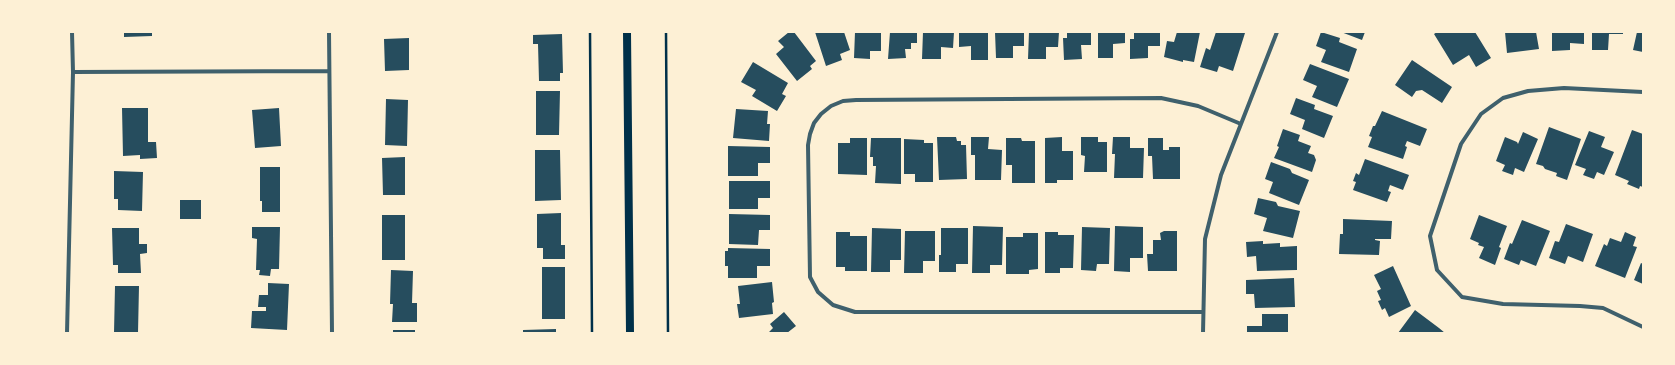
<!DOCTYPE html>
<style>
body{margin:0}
#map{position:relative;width:1675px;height:365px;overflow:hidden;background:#fdf0d5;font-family:Mulish,sans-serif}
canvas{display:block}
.frame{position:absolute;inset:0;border:33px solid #fdf0d5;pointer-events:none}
</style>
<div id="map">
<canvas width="1675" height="365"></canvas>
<div class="frame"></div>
</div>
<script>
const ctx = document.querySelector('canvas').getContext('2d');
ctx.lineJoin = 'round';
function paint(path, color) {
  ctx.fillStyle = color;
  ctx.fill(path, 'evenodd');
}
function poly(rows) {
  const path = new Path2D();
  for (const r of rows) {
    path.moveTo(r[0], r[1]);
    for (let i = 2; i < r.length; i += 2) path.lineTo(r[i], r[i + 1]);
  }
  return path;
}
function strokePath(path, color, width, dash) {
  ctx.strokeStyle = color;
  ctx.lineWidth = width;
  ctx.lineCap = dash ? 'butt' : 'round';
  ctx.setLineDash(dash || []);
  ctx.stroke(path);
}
paint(poly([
 [124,32,152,32,152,36,124,37],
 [789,32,794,32,816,61,810,66,812,69,797,81,776,54,784,47,778,41],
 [815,32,844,32,850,50,840,54,842,60,826,66],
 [855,32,881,32,881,51,870,51,870,59,854,58],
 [890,32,917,32,917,43,911,43,911,49,905,49,906,58,888,59],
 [923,32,954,32,953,48,941,47,941,59,922,59],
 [959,32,988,32,988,60,971,60,971,46,959,47],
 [995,32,1024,32,1024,46,1013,46,1013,58,996,58],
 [1029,32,1059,32,1058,47,1046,47,1046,59,1028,59],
 [1067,32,1091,32,1091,45,1081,45,1082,59,1064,60,1063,38,1067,38],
 [1098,32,1125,32,1125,43,1113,44,1113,58,1098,58],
 [1134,32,1160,32,1160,46,1148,46,1148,58,1130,59,1130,39,1134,39],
 [1177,32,1200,32,1194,62,1183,60,1183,62,1164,57,1167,41,1174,42],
 [1216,32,1241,32,1245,33,1233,71,1219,66,1217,72,1200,67,1206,48,1210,50],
 [1321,32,1340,38,1339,42,1357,49,1349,72,1321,62,1326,50,1316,46],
 [1341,32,1365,32,1362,40],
 [1437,32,1475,32,1491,58,1476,67,1469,55,1453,65,1434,34],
 [1505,32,1536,32,1539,49,1507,53],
 [1552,32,1584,32,1584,44,1570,43,1570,50,1552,51],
 [1592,32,1623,32,1623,34,1609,34,1608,50,1592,50],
 [1637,32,1643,32,1643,52,1633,50],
 [562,34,563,73,560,73,560,81,539,81,538,44,533,44,533,35],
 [409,38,409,70,385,71,384,39],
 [1412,60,1452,87,1442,103,1422,90,1416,91,1412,97,1395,85],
 [753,62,788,83,782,94,786,96,777,111,752,96,756,90,741,82],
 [1310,64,1349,79,1337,107,1312,97,1317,86,1303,80],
 [536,91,560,91,559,135,536,135],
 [1296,98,1315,105,1314,109,1333,116,1324,138,1302,129,1305,120,1290,114],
 [386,99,408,100,407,146,385,145],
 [122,108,148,108,148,142,156,142,157,158,140,159,140,155,123,156],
 [279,108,281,146,255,148,252,110],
 [736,109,768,111,767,124,770,124,769,141,733,138],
 [1382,111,1427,129,1420,146,1407,141,1405,146,1407,147,1403,159,1368,147,1372,137,1369,136,1373,126,1375,126],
 [1549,127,1581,139,1567,180,1556,176,1557,173,1545,169,1543,166,1536,164],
 [1283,129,1300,135,1298,141,1311,146,1308,153,1314,155,1316,160,1312,172,1274,158,1279,147,1277,146],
 [1632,130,1643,134,1643,187,1640,186,1639,189,1627,184,1629,181,1615,175],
 [1589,131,1605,137,1601,147,1614,152,1604,175,1597,172,1594,179,1583,175,1586,169,1575,165],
 [1523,132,1538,139,1524,172,1515,168,1513,175,1502,171,1505,165,1496,161,1505,137,1517,142,1518,144],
 [937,137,956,137,957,141,961,141,961,145,966,145,967,179,939,180],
 [971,137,989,137,988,149,1002,150,1001,180,975,180,975,155,971,155],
 [1062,137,1062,151,1073,151,1073,180,1057,180,1057,183,1045,183,1045,138],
 [1081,137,1098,137,1098,142,1107,142,1107,172,1084,172,1085,156,1081,155],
 [1113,137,1130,137,1130,148,1144,148,1143,178,1114,178,1115,154,1112,154],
 [850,138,867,138,867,175,838,174,838,143,850,143],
 [871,138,901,138,901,184,875,183,876,166,873,166,873,157,870,157],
 [1006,138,1021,138,1022,141,1035,141,1035,183,1012,183,1012,165,1006,165],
 [1148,138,1163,138,1163,150,1169,150,1169,147,1180,147,1180,179,1153,179,1152,156,1148,156],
 [904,139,924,140,924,143,933,143,933,182,915,182,915,174,904,174],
 [728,146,770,147,770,163,758,163,758,176,728,176],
 [535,150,560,150,561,200,535,201],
 [405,157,405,195,383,195,382,158],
 [1365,159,1409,175,1403,190,1390,185,1388,191,1391,192,1387,202,1353,190,1356,182,1353,181,1356,173,1359,175],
 [1271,162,1290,169,1292,173,1309,180,1299,205,1269,193,1273,182,1265,179],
 [260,167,280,167,280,212,262,212,262,201,260,201],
 [114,171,143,172,142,211,118,210,118,199,114,199],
 [729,181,770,181,770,198,758,198,758,209,729,209],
 [1258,198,1276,202,1278,206,1300,211,1293,238,1263,231,1267,218,1254,214],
 [180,200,201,200,201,219,180,219],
 [561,213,561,245,565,245,565,259,543,259,543,248,537,248,537,214],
 [729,214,770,215,770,230,759,230,758,245,729,244],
 [382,215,405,215,405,260,382,260],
 [1479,215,1507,226,1499,247,1501,248,1495,265,1479,258,1484,247,1478,245,1479,243,1470,239],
 [1343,219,1392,221,1391,239,1375,239,1375,240,1380,241,1379,255,1339,254,1340,234,1343,234],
 [1522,220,1550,231,1536,266,1521,260,1519,265,1504,259,1510,243,1512,244],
 [1566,224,1593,234,1583,262,1568,256,1565,264,1549,258,1555,241,1559,242],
 [973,226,1003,227,1002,265,990,265,990,273,972,273],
 [1115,226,1143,227,1143,258,1130,258,1130,272,1114,271],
 [252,227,280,227,279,269,271,269,270,276,259,275,260,270,256,270,257,239,252,238],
 [1082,227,1110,228,1109,264,1097,264,1096,271,1081,270],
 [112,228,139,228,139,244,147,244,147,253,140,254,141,273,118,273,118,265,113,265],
 [872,228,901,229,901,260,890,260,890,272,871,272],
 [941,228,968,228,968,264,956,264,956,272,939,272,939,255,941,255],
 [905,231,935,231,935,261,923,261,923,273,904,273],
 [1164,231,1177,231,1177,271,1148,271,1147,254,1153,254,1153,240,1161,240,1160,233],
 [836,232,850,232,850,236,867,236,867,271,845,271,845,267,836,267],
 [1045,232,1058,232,1058,235,1074,235,1073,268,1060,268,1060,273,1045,273],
 [1625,232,1636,237,1633,246,1637,247,1625,278,1595,266,1604,244,1607,246,1610,238,1621,242],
 [1023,233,1038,233,1038,269,1029,270,1029,274,1006,274,1006,237,1023,237],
 [1263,241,1263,244,1280,243,1280,247,1297,246,1297,270,1257,271,1256,256,1247,257,1246,242],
 [728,248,770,249,770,266,757,266,757,278,728,278,728,266,725,266,725,251,728,251],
 [1641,263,1643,264,1643,284,1634,280],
 [1393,266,1411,306,1389,317,1385,308,1382,310,1378,301,1381,300,1377,291,1381,289,1374,275],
 [542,267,565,267,565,319,542,319],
 [391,270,413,271,412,303,417,303,417,322,392,322,393,304,390,304],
 [1294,278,1295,307,1255,308,1254,294,1246,294,1246,280],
 [772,282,774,302,772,303,773,314,739,318,737,304,740,304,738,286],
 [268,283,289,284,287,330,251,328,252,311,266,311,266,307,258,307,259,295,268,295],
 [115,286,139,286,138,333,114,333],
 [1415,310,1439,328,1445,333,1398,333],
 [784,312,796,326,787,333,768,333,773,328,770,324],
 [1262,314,1288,314,1288,333,1247,333,1247,326,1262,326],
 [556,329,556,333,523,333,523,330],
 [393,330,415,330,415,333,393,333]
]), '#264d5e');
strokePath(poly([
 [590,32,592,333],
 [666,32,668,333]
]), '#003049', 2.5);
strokePath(poly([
 [329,32,332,333],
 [73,72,329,71],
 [1643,92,1564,88,1528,91,1503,98,1481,114,1461,144,1430,236,1437,270,1462,297,1503,304,1580,306,1603,308,1643,327],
 [1203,312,855,312,833,305,818,292,810,277,808,145,810,134,814,123,821,114,831,106,843,101,856,100,1161,98,1198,106,1241,124],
 [67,333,73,72,72,32],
 [1203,333,1205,239,1221,175,1277,32]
]), '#3f606c', 4);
strokePath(poly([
 [627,32,630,333]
]), '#003049', 8);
</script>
